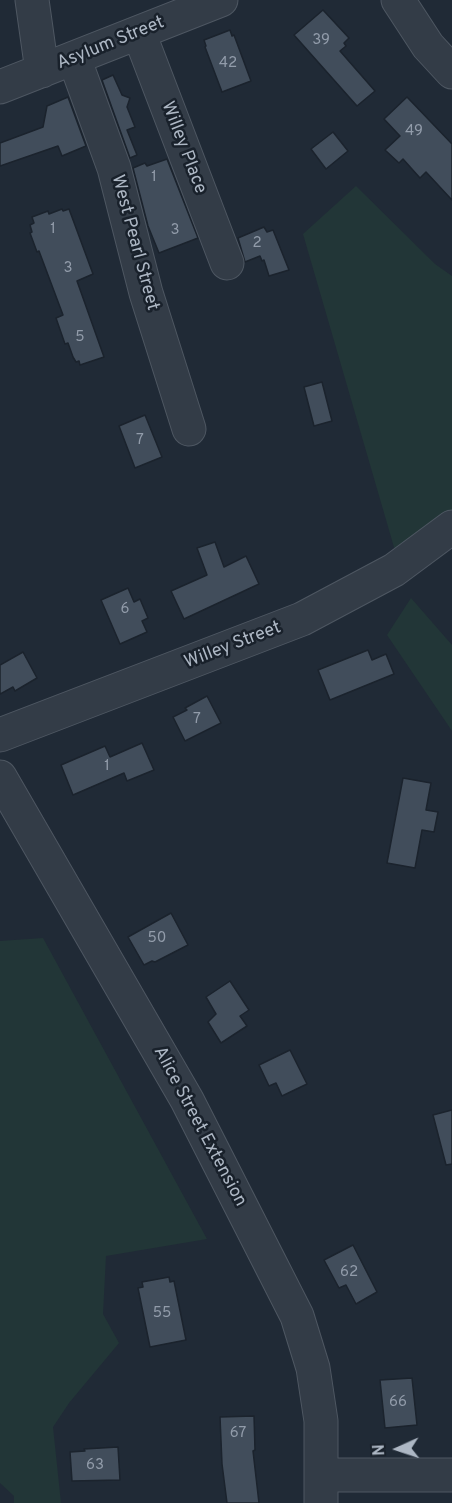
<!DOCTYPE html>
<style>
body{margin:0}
#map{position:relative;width:452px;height:1503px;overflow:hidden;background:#202a36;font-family:Overpass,sans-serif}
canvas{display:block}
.north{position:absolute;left:368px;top:1419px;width:60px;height:60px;-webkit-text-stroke:4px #19212b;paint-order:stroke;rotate:267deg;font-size:16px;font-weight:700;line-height:24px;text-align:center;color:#adb7c4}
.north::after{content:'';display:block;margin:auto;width:21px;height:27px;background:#adb7c4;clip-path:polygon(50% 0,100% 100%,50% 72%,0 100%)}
</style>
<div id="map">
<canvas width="452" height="1503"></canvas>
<div class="north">N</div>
</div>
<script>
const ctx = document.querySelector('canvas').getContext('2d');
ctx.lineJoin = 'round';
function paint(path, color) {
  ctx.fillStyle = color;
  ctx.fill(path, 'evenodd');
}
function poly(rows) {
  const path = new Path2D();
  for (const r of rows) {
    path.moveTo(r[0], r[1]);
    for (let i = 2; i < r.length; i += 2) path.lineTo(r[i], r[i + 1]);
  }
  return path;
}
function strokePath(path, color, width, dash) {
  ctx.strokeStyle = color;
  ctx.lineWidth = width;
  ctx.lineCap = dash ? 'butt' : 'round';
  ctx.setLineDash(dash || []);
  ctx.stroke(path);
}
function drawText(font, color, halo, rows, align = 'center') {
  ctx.font = font + ' Overpass,sans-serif';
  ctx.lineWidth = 5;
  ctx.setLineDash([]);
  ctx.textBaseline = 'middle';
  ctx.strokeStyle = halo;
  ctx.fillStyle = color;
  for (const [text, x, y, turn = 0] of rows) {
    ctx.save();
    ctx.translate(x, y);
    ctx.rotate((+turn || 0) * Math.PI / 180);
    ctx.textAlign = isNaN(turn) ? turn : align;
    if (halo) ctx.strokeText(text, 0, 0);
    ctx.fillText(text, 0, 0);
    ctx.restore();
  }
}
paint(poly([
 [356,186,435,264,452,276,452,516,398,561,303,234],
 [411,598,452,645,452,731,387,635],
 [43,938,207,1239,106,1256,103,1314,119,1343,69,1403,53,1427,61,1503,14,1503,14,1496,0,1483,0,941]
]), '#223637');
const building = poly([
 [323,10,349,38,344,43,346,46,340,51,375,91,357,106,294,35,323,10],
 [230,30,232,36,234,35,251,81,222,92,205,47,206,46,204,40,230,30],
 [113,75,122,95,130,98,127,107,135,127,127,130,137,155,130,158,102,80,113,75],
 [68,97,86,146,62,156,58,146,0,166,0,143,43,127,47,106,68,97],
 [407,97,452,144,452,200,426,172,420,178,403,159,399,163,385,150,400,136,384,119,407,97],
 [333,132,348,151,326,169,311,149,333,132],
 [167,159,198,238,159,253,148,226,133,168,145,163,147,166,167,159],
 [62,209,63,211,69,209,93,274,77,281,104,357,80,365,79,361,76,362,73,357,68,343,65,344,56,318,63,315,39,251,37,252,30,233,32,232,30,225,34,223,32,217,48,211,49,214,62,209],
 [264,227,267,232,273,230,289,270,269,276,264,260,262,261,260,256,245,262,238,238,264,227],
 [322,382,332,421,314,426,304,387,322,382],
 [145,415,162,457,135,468,119,426,145,415],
 [215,542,224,567,246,556,259,584,184,619,171,591,207,575,197,548,215,542],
 [128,588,134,602,140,599,148,618,142,621,147,632,120,644,101,600,128,588],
 [368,650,372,660,386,654,394,674,330,700,318,670,368,650],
 [23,652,37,678,15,691,13,687,0,694,0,665,23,652],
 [207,696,221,723,185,741,173,717,187,710,185,708,207,696],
 [142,743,154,770,127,781,124,773,73,795,61,765,105,746,110,757,142,743],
 [403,778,431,783,426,810,438,812,434,832,422,830,415,868,387,863,403,778],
 [171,913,188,945,155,962,152,961,144,965,128,937,171,913],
 [230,981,249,1010,240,1016,247,1026,221,1043,208,1022,216,1014,206,997,230,981],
 [290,1050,307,1084,282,1096,276,1083,269,1086,259,1065,290,1050],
 [452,1110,452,1164,446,1165,433,1115,452,1110],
 [353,1245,377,1292,356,1304,346,1285,339,1288,324,1260,353,1245],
 [169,1277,170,1282,174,1281,186,1340,150,1347,138,1288,143,1287,142,1282,169,1277],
 [412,1378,417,1425,385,1428,380,1380,412,1378],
 [254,1416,255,1450,253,1451,259,1503,227,1503,222,1464,220,1417,254,1416],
 [118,1447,120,1480,72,1481,70,1452,85,1451,84,1449,118,1447]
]);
paint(building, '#414d5b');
strokePath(building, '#1b232d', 1.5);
const minor = poly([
 [32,0,42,71],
 [398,0,428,46,452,72],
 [139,33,227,263],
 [74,58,114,168,146,293,189,429],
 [0,87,221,0],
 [0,735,302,619,394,570,452,527],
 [0,777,187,1100,297,1316,313,1368,321,1421,321,1503],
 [322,1475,452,1475]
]);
strokePath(minor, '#4e5762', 35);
strokePath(minor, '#333c47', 33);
drawText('15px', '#929caa', null, [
 ["39",321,41],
 ["42",228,64],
 ["49",414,132],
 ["1",154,178],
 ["1",53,230],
 ["3",175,231],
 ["2",257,244],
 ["3",68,269],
 ["5",80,338],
 ["7",140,441],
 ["6",125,610],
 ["7",197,720],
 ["1",107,767],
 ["50",157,939],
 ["62",349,1273],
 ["55",162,1314],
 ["66",398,1403],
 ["67",238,1434],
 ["63",95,1466]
]);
drawText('18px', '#adb7c4', '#19212b', [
 ["Asylum Street",111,44,-22],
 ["Willey Place",183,148,69],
 ["West Pearl Street",134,243,75],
 ["Willey Street",233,646,-21],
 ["Alice Street Extension",199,1127,62]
]);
</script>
